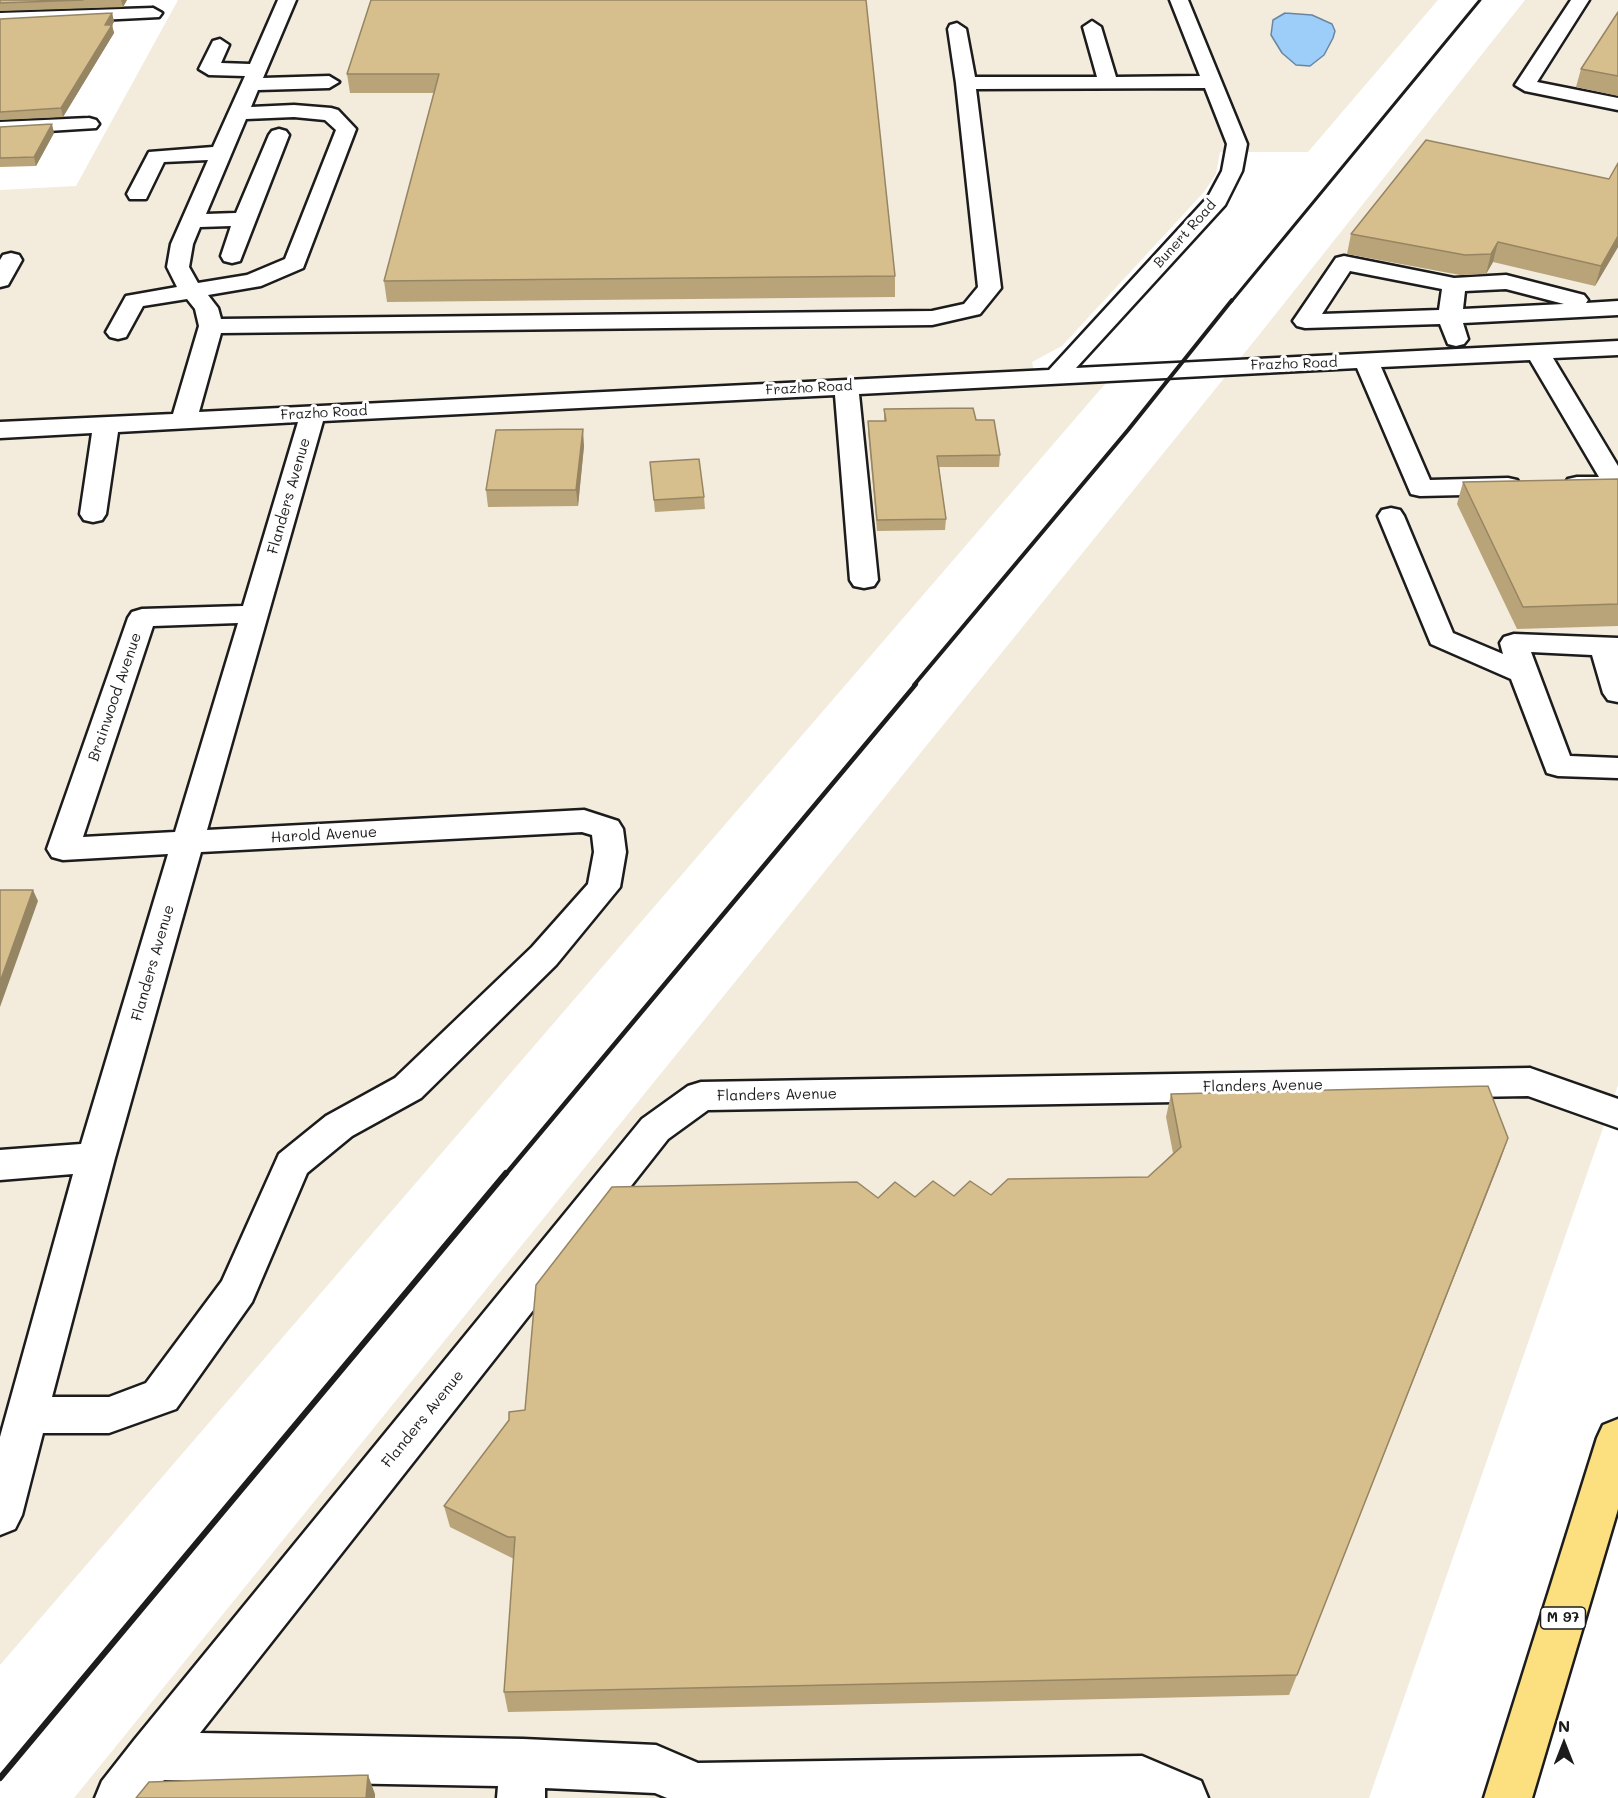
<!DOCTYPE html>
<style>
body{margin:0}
#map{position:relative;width:1618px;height:1798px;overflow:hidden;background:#fff;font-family:Mali,sans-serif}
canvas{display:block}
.north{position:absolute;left:1534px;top:1714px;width:60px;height:60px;-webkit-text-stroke:4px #fff;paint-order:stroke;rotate:0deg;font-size:16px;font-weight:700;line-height:24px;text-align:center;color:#1c1c1c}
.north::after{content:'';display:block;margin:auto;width:21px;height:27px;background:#1c1c1c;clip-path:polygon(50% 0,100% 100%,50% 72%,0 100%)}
</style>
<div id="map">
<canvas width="1618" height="1798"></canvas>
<div class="north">N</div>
</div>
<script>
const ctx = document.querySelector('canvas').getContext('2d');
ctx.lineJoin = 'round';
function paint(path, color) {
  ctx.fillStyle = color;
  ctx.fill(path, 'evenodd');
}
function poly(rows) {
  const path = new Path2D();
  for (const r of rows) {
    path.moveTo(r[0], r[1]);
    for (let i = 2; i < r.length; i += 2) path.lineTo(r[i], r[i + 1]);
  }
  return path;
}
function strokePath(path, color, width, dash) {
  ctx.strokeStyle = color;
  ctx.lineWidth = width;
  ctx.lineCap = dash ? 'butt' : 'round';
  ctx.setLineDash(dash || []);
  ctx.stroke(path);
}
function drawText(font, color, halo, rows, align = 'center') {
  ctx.font = font + ' Mali,sans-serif';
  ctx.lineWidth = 6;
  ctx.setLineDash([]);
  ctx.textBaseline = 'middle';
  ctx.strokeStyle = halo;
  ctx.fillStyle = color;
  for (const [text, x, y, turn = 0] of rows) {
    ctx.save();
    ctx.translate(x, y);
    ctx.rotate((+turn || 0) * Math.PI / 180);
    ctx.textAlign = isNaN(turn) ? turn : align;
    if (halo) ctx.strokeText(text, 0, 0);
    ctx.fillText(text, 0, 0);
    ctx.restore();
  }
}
paint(poly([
 [178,0,1438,0,1308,152,1220,152,1216,174,1204,192,1062,346,1032,362,1037,386,1106,383,0,1665,0,190,76,186],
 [1525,0,1618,0,1618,1085,1369,1798,74,1798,1255,340]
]), '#f3ecdd');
const water = poly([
 [1285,13,1312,15,1332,24,1335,31,1333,38,1324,55,1310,66,1296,65,1282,53,1271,35,1273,20,1285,13]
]);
paint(water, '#9dcdf9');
strokePath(water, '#6986a1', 1.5);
const minor = poly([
 [278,0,296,0,263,78,329,76,339,82,329,88,258,90,251,107,294,105,331,108,338,110,356,129,303,268,261,286,208,295,218,308,221,319,932,311,964,304,978,287,956,83,948,29,950,25,957,23,966,29,975,77,1097,77,1083,27,1092,21,1101,27,1116,77,1200,76,1170,0,1188,0,1247,144,1242,171,1225,205,1076,368,1618,341,1618,355,1553,358,1618,466,1618,491,1577,493,1568,491,1564,485,1568,479,1577,477,1599,477,1530,360,1381,367,1430,480,1508,478,1517,480,1521,486,1517,492,1508,494,1420,496,1411,494,1357,368,859,394,878,580,874,586,864,588,854,586,850,580,835,395,323,421,207,830,584,810,618,821,623,829,626,852,620,887,556,965,421,1098,352,1136,307,1173,252,1302,176,1409,109,1433,43,1433,22,1515,15,1529,0,1535,0,1437,73,1174,0,1180,0,1150,81,1144,168,854,63,860,52,857,47,849,128,618,132,612,142,609,243,606,298,422,118,432,106,514,102,520,93,522,84,520,80,514,92,433,0,438,0,422,173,414,199,326,195,309,187,299,143,306,126,337,118,339,110,337,106,332,126,296,177,287,167,267,171,244,208,160,164,162,146,199,130,199,127,194,149,152,213,147,245,76,209,75,199,69,213,41,220,39,229,45,221,63,250,64,278,0],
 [1205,88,1227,144,1222,171,1208,197,1049,370,199,412,221,333,932,325,980,314,1001,288,976,89,1205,88],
 [294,117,325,120,336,130,285,259,247,275,198,283,189,267,193,244,200,227,231,226,221,256,224,261,232,263,240,261,289,135,286,131,279,129,272,131,269,135,236,213,206,214,246,119,294,117],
 [238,623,175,832,83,837,153,626,238,623],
 [582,832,592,835,594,852,588,884,532,947,395,1078,326,1116,279,1154,222,1281,146,1383,109,1397,52,1397,115,1158,201,852,582,832],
 [1571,0,1589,0,1537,82,1618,98,1618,110,1525,91,1515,85,1571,0],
 [153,8,162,13,159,17,0,25,0,13,153,8],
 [89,118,96,120,99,124,96,128,0,134,0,122,89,118],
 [11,253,19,255,22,260,8,285,0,287,0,260,3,255,11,253],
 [1344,256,1454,278,1506,275,1584,295,1588,300,1586,303,1618,301,1618,315,1463,323,1468,339,1464,344,1456,346,1448,344,1440,324,1305,328,1297,326,1293,321,1336,258,1344,256],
 [1350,271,1442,289,1439,310,1322,314,1350,271],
 [1506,289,1564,304,1463,309,1465,291,1506,289],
 [1391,508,1400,510,1404,516,1453,633,1503,654,1500,643,1504,637,1514,634,1618,638,1618,702,1608,700,1603,693,1592,655,1531,652,1570,756,1618,758,1618,778,1558,776,1547,773,1511,679,1431,644,1378,516,1382,510,1391,508],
 [1530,1068,1618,1099,1618,1128,1528,1096,708,1110,668,1139,200,1733,523,1739,656,1745,698,1763,1142,1756,1201,1781,1208,1798,667,1798,655,1793,545,1788,545,1798,497,1798,498,1786,164,1780,149,1798,95,1798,102,1781,135,1739,642,1119,688,1086,701,1082,1530,1068]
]);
const major = poly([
 [1618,1419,1618,1509,1532,1798,1484,1798,1597,1438,1603,1425,1618,1419]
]);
strokePath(minor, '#1c1c1c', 5);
strokePath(major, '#1c1c1c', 5);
paint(minor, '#fff');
paint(major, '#fce080');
strokePath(poly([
 [1231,302,1480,0]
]), '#1c1c1c', 3);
strokePath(poly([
 [914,685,1128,430,1232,300]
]), '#1c1c1c', 4);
strokePath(poly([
 [505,1175,916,684]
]), '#1c1c1c', 4.5);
strokePath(poly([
 [0,1778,506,1173]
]), '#1c1c1c', 6);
paint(poly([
 [0,0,127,0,123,7,0,11],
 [371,0,895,276,895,297,387,302,384,281,434,93,350,93,347,74],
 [1618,12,1618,96,1576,87,1581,69],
 [112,13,114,22,112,25,114,33,63,117,0,120,0,19],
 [0,127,54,133,36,166,0,167],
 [1618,163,1618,247,1595,286,1493,262,1486,274,1460,275,1347,254,1351,234,1609,179],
 [884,409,976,420,1000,455,999,467,939,467,946,519,945,530,877,531,868,432,868,421,884,421],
 [584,446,578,506,488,507,486,490],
 [651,473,704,497,705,509,655,512],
 [1618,479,1618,626,1517,629,1457,504,1463,482],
 [1171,1094,1508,1138,1289,1695,508,1712,504,1692,514,1559,450,1527,444,1506,525,1410,878,1198,991,1195,1148,1177,1173,1153,1166,1117]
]), '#b9a379');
paint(poly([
 [121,0,127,0,123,7],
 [112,13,114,22,107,33,105,25],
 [112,25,114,33,63,117,61,108],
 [52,124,54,133,36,166,34,157],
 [1618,236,1618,247,1595,286,1601,266],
 [1498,242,1493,262,1486,274,1491,254],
 [583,429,584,446,578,506,576,490],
 [33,890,38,901,0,1007,0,982],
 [1508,1138,1500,1161,1289,1695,1297,1675],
 [368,1775,375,1794,375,1798,366,1798]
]), '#968563');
const building = poly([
 [0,0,83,0,0,3,0,0],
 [371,0,866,0,895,276,384,281,439,74,347,74,371,0],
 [1618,12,1618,76,1581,69,1618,12],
 [112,13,105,25,112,25,61,108,0,112,0,19,112,13],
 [52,124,34,157,0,158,0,127,52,124],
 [1426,140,1609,179,1618,163,1618,236,1601,266,1498,242,1491,254,1465,255,1351,234,1426,140],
 [973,408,976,420,994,420,1000,455,937,456,946,519,877,520,868,421,886,421,884,409,973,408],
 [583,429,576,490,486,490,496,430,583,429],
 [699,459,704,497,654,500,650,462,699,459],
 [1618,479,1618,604,1523,607,1463,482,1618,479],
 [0,890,33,890,0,982,0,890],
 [1488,1086,1508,1138,1297,1675,504,1692,515,1537,508,1537,444,1506,509,1420,509,1412,525,1410,536,1285,612,1187,857,1182,878,1198,895,1182,915,1197,933,1181,954,1196,970,1181,991,1195,1008,1179,1148,1177,1181,1147,1171,1094,1488,1086],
 [368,1775,366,1798,136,1798,149,1782,368,1775]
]);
paint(building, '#d7be8d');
strokePath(building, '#968563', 1.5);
drawText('14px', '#1c1c1c', '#fff', [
 ["Bunert Road",1185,234,-48],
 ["Frazho Road",1294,364,-2],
 ["Frazho Road",809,388,-3],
 ["Frazho Road",324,413,-3]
]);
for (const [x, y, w] of [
 [1563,1618,45]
]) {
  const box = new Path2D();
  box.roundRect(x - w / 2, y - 11, w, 22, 4.5);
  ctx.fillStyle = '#fff';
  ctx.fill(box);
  strokePath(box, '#1c1c1c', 1.5);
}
drawText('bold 14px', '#1c1c1c', null, [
 ["M 97",1563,1618]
]);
drawText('15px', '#1c1c1c', '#fff', [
 ["Flanders Avenue",289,496,-74],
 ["Brainwood Avenue",115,697,-71],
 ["Harold Avenue",324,835,-3],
 ["Flanders Avenue",153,963,-74],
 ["Flanders Avenue",1263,1086,-1],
 ["Flanders Avenue",777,1095,-1],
 ["Flanders Avenue",423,1419,-51]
]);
</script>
